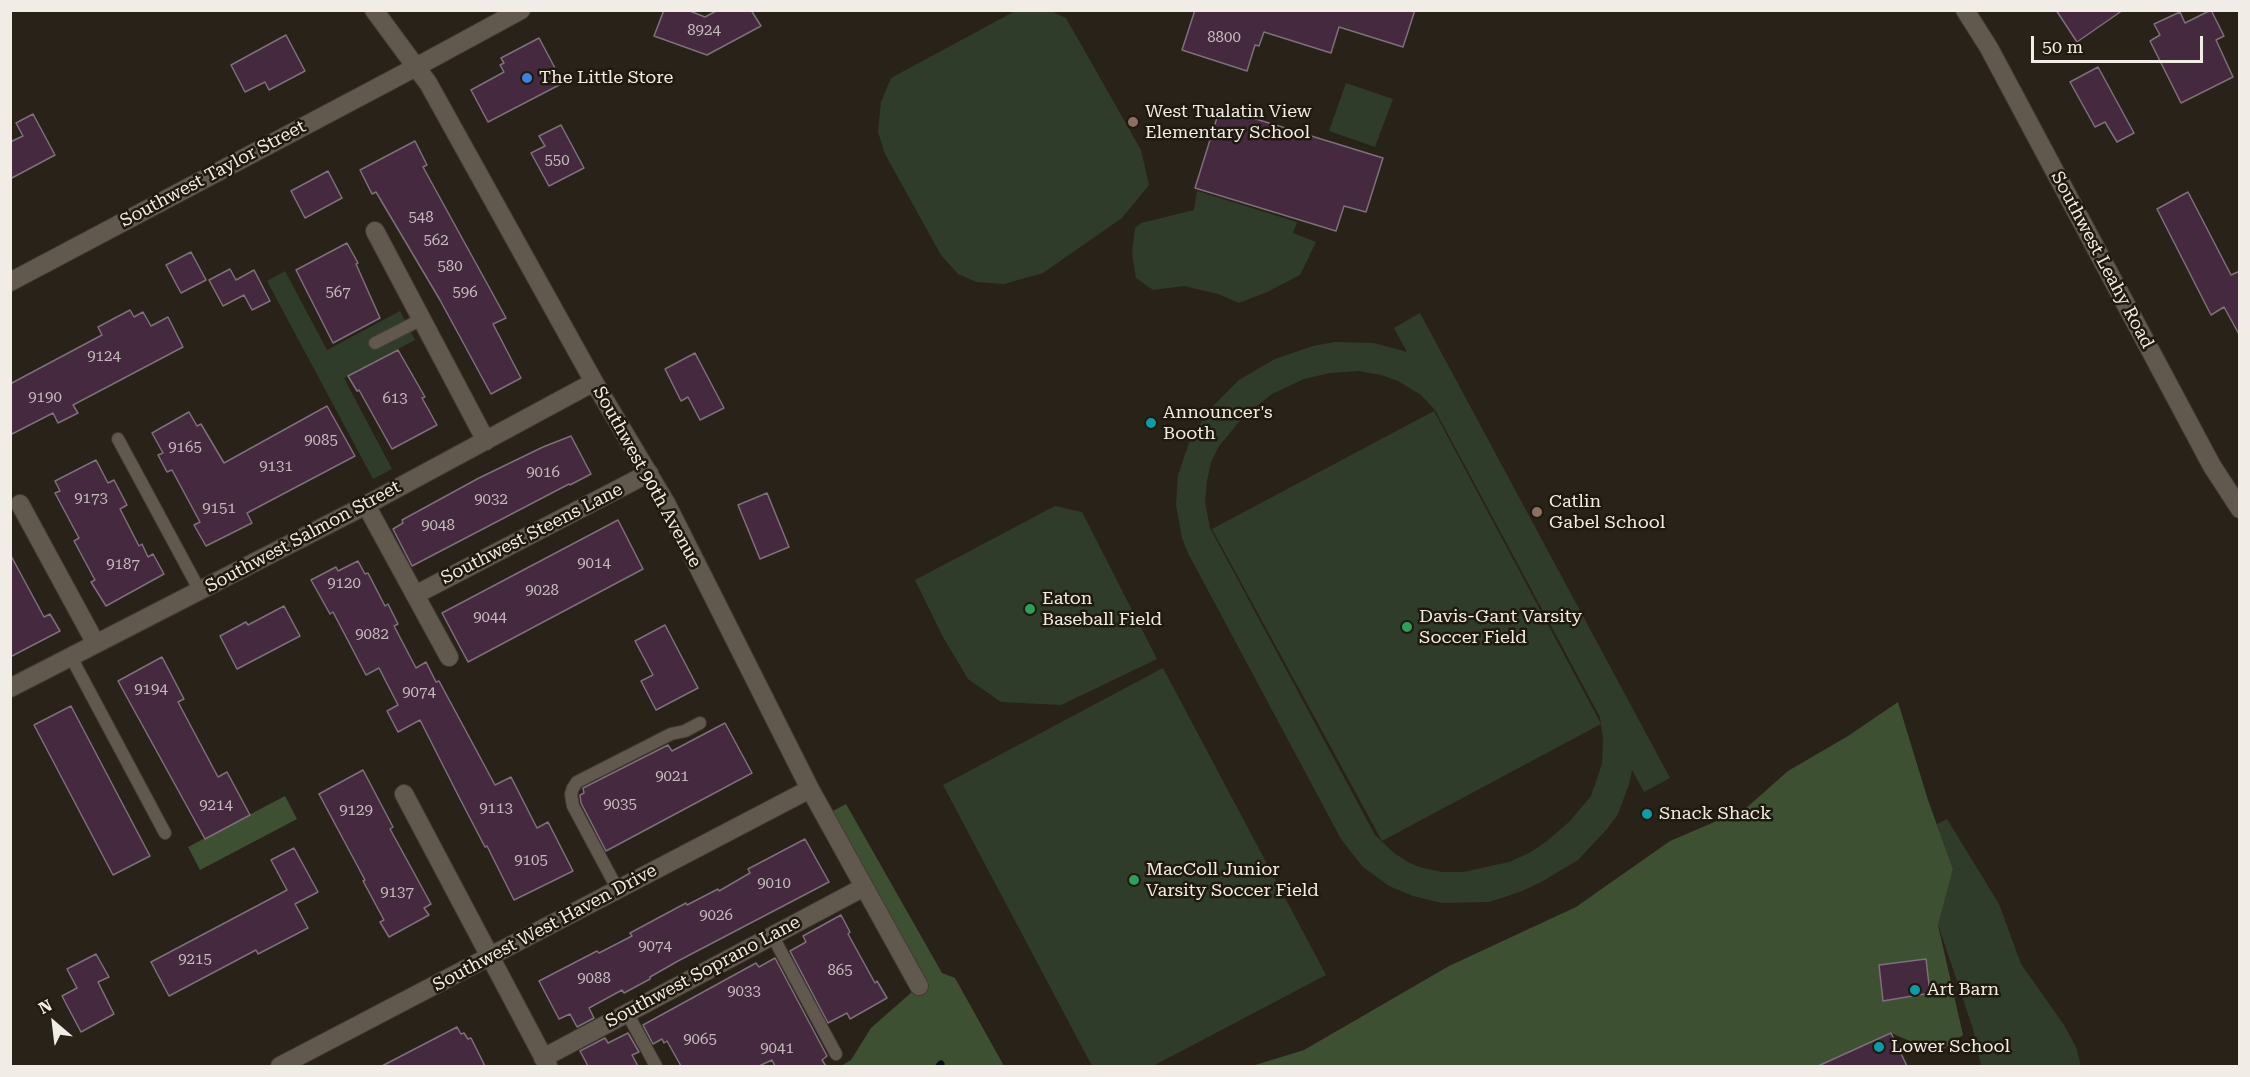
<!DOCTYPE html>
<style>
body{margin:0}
#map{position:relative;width:2250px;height:1077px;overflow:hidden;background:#292218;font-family:"Roboto Serif",serif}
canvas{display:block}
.frame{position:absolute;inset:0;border:12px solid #f1ece5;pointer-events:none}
.north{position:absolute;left:24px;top:993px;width:60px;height:60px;-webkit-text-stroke:4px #1f190e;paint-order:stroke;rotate:332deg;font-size:16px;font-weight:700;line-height:24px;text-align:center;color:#f1ece5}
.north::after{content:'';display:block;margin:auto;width:21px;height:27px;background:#f1ece5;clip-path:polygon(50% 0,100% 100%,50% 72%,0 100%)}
.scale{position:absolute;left:2031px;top:36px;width:172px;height:27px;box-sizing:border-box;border:3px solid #f1ece5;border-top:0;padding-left:8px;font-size:18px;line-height:21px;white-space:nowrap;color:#f1ece5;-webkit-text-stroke:4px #1f190e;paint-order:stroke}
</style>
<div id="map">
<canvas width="2250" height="1077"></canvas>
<div class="frame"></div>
<div class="north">N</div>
<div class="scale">50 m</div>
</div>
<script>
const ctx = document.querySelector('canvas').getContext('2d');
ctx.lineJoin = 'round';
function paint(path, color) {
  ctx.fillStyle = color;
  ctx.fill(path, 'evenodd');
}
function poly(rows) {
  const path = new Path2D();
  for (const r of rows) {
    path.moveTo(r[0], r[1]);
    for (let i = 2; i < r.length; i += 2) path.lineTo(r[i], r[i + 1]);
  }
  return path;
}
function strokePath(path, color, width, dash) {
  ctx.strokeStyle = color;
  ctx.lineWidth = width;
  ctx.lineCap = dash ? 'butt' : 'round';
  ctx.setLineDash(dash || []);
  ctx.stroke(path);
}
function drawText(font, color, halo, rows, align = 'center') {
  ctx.font = font + ' "Roboto Serif",serif';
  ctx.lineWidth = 5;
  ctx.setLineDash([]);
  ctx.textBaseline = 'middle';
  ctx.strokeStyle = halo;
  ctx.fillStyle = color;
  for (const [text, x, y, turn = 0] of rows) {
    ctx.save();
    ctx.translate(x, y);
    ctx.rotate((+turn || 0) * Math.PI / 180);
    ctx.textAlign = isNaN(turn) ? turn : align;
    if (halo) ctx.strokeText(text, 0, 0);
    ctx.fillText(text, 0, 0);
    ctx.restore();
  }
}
paint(poly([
 [1017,10,1051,11,1066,18,1141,150,1149,185,1122,218,1043,273,1004,284,976,282,958,274,941,255,885,154,878,132,881,102,891,78],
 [1346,83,1393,99,1375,147,1329,131],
 [1197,191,1297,222,1293,233,1316,242,1300,275,1267,292,1239,303,1218,294,1184,286,1153,290,1136,278,1132,253,1135,228,1141,223,1194,210],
 [285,271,327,350,400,311,415,340,344,378,392,469,373,479,267,281],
 [1420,313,1670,778,1644,792,1632,770,1629,784,1618,814,1607,829,1578,860,1541,882,1520,892,1489,902,1442,903,1413,896,1389,886,1363,867,1355,857,1341,839,1188,553,1182,538,1176,505,1178,475,1191,437,1212,407,1239,380,1275,359,1313,346,1335,342,1374,343,1407,352,1394,328],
 [1359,371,1381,375,1398,381,1421,395,1435,410,1600,717,1603,739,1602,764,1591,796,1570,821,1547,841,1529,853,1509,862,1463,872,1442,872,1419,867,1408,862,1394,853,1375,835,1210,528,1205,502,1207,481,1211,462,1219,446,1244,416,1272,394,1304,379,1330,373],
 [1434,411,1601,724,1382,841,1212,529],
 [1055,506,1082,512,1157,659,1061,705,1001,702,968,679,943,637,915,580],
 [1163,668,1326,975,1153,1066,1092,1066,943,785],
 [1947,819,1999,904,2021,964,2064,1025,2076,1047,2081,1066,1981,1066,1973,1029,1938,924,1953,869,1937,824]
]), '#303c2a');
paint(poly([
 [1898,702,1928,800,1953,869,1938,925,1963,1035,1938,1053,1891,1033,1818,1066,1252,1066,1304,1050,1449,966,1576,907,1670,841,1745,809,1788,771,1848,736],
 [285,796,297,819,200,870,188,847],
 [846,804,942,973,955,978,1004,1066,841,1066,851,1060,871,1028,921,984,829,813]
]), '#3d5132');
strokePath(poly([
 [939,1066,941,1064]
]), '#001415', 7);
const building = poly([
 [664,10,687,10,705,17,718,10,751,10,761,26,707,55,654,36,664,10],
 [1195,10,1415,10,1403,47,1339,27,1331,53,1264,32,1259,46,1255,45,1247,71,1182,50,1195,10],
 [2056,10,2123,10,2077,42,2056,10],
 [2211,10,2224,36,2216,40,2233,77,2181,103,2150,41,2160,35,2154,24,2180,12,2185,23,2211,10],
 [286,35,305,71,269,90,265,82,245,92,231,65,286,35],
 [539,38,563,83,488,122,471,90,504,72,500,65,504,63,501,58,539,38],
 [2098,67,2134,133,2117,142,2105,122,2095,127,2070,82,2098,67],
 [1220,108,1383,158,1366,212,1344,206,1336,231,1195,188,1220,108],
 [33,114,55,155,10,179,10,142,23,136,16,123,33,114],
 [561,125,584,168,549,186,531,153,545,146,539,136,561,125],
 [415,141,427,165,423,167,506,318,493,324,521,378,491,394,440,300,376,192,372,194,360,170,415,141],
 [328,171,342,198,305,218,291,191,328,171],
 [2188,192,2231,275,2240,271,2240,336,2224,307,2211,315,2157,209,2188,192],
 [347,243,358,263,356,264,380,318,333,343,296,270,347,243],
 [191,252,206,280,181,293,166,265,191,252],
 [230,269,236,280,254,270,270,301,252,310,244,295,223,306,209,280,230,269],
 [130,310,134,317,143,312,151,326,168,317,183,347,73,405,78,413,58,423,53,413,10,435,10,384,102,335,98,327,130,310],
 [398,350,425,397,422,398,437,425,392,449,359,390,357,391,348,376,398,350],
 [695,353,724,408,700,420,688,397,681,401,665,369,695,353],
 [327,406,355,456,247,513,252,523,206,546,194,525,200,522,172,470,167,472,158,455,163,453,152,433,189,412,197,426,201,424,224,463,327,406],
 [571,436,591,474,570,485,569,484,412,566,393,529,403,523,402,520,479,478,543,447,571,436],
 [96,460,108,483,114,480,127,505,120,509,139,546,142,544,148,557,153,554,164,574,106,606,91,582,95,580,74,541,79,538,55,493,60,491,55,481,96,460],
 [767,493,789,547,760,559,738,505,767,493],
 [618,520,643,569,468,662,442,613,618,520],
 [10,554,44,617,50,614,60,631,10,657,10,554],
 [358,561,365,574,368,573,385,606,388,604,398,624,394,626,416,668,426,662,436,682,439,681,495,785,511,777,537,828,548,822,573,871,514,900,487,846,485,847,459,797,420,720,398,732,387,711,398,705,379,668,366,675,333,612,330,614,311,580,336,567,338,571,358,561],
 [284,606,300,636,237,669,220,636,246,622,248,625,284,606],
 [665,625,698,688,656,710,641,681,653,675,635,641,665,625],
 [162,657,184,699,178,702,218,777,227,772,250,815,205,839,118,681,162,657],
 [71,706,150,856,113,875,34,725,71,706],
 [725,723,752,773,606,851,581,803,580,795,584,793,583,788,668,745,672,751,725,723],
 [363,770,393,827,390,829,431,904,424,908,429,915,389,937,380,922,384,920,363,881,365,880,319,794,363,770],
 [805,839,829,882,678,961,650,977,650,979,624,993,622,990,589,1008,594,1018,577,1027,570,1014,559,1019,539,981,597,951,599,953,632,936,630,933,686,903,687,905,718,889,719,891,750,873,748,869,805,839],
 [294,848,318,892,295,904,308,928,258,954,256,950,169,996,151,962,287,890,271,860,294,848],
 [841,915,850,932,848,934,875,983,877,981,887,998,850,1019,847,1013,828,1023,790,951,806,942,803,936,841,915],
 [96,954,109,977,98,982,114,1014,81,1032,62,996,77,988,67,969,96,954],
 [775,958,827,1056,822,1060,826,1066,775,1066,772,1060,759,1066,681,1066,667,1041,664,1043,662,1039,653,1044,643,1025,756,963,759,967,775,958],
 [1926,959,1930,993,1883,1001,1879,965,1926,959],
 [457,1027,461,1034,464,1033,468,1039,471,1038,485,1066,382,1066,457,1027],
 [628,1033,639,1052,632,1055,638,1066,588,1066,580,1051,605,1038,608,1043,628,1033],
 [1891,1033,1907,1066,1818,1066,1891,1033]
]);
paint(building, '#45293f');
strokePath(building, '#7d707a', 1.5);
const service = poly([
 [375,343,422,319],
 [118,439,200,591],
 [71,657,165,833],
 [618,890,573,806,571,794,573,788,577,782,671,734,685,731,700,723],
 [772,935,836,1054],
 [627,1013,656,1066]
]);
const minor = poly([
 [375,231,486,441],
 [10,282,416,67,428,83,594,382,666,503,810,789,919,986],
 [20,504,96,644],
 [366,505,449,657],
 [415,595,649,473],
 [10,688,366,505,594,382],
 [404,794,548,1066],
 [543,1058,864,887],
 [280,1066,810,789]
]);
const tertiary = poly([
 [374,10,416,67,521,10],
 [1965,10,1989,48,2212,466,2240,509]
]);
strokePath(service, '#433c36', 14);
strokePath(minor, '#433c36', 20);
strokePath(tertiary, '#433c36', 20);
strokePath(service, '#61594e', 12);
strokePath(minor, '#61594e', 18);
strokePath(tertiary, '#61594e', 18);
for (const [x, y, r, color] of [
 [527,78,6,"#3f7fe0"],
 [1133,122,6,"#8d6e63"],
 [1151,423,6,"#0f9aa8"],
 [1537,512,6,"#8d6e63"],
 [1030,609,6,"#2e9e5b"],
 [1407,627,6,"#2e9e5b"],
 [1647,814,6,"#0f9aa8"],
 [1134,880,6,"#2e9e5b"],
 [1915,990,6,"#0f9aa8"],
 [1879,1047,6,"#0f9aa8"]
]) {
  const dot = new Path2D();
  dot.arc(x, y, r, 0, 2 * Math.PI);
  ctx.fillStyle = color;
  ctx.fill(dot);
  strokePath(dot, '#1f190e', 2);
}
drawText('15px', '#c6bbbc', null, [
 ["8924",704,31],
 ["8800",1224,38],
 ["550",557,161],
 ["548",421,218],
 ["562",436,241],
 ["580",450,267],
 ["567",338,293],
 ["596",465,293],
 ["9124",104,357],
 ["9190",45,398],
 ["613",395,399],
 ["9085",321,441],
 ["9165",185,448],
 ["9131",276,467],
 ["9016",543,473],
 ["9173",91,499],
 ["9032",491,500],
 ["9151",219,509],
 ["9048",438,526],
 ["9014",594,564],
 ["9187",123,565],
 ["9120",344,584],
 ["9028",542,591],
 ["9044",490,618],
 ["9082",372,635],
 ["9194",151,690],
 ["9074",419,693],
 ["9021",672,777],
 ["9035",620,805],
 ["9214",216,806],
 ["9113",496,809],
 ["9129",356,811],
 ["9105",531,861],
 ["9010",774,884],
 ["9137",397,893],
 ["9026",716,916],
 ["9074",655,947],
 ["9215",195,960],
 ["865",840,971],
 ["9088",594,979],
 ["9033",744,992],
 ["9065",700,1040],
 ["9041",777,1049]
]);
drawText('18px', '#f1ece5', '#1f190e', [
 ["The Little Store",539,78],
 ["West Tualatin View",1145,112],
 ["Elementary School",1145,133],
 ["Announcer's",1163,413],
 ["Booth",1163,434],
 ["Catlin",1549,502],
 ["Gabel School",1549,523],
 ["Eaton",1042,599],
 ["Baseball Field",1042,620],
 ["Davis-Gant Varsity",1419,617],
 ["Soccer Field",1419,638],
 ["Snack Shack",1659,814],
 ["MacColl Junior",1146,870],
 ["Varsity Soccer Field",1146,891],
 ["Art Barn",1927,990],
 ["Lower School",1891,1047]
], 'left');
drawText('18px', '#f1ece5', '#1f190e', [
 ["Southwest Taylor Street",213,174,-28],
 ["Southwest Leahy Road",2102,260,62],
 ["Southwest 90th Avenue",647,477,61],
 ["Southwest Steens Lane",532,534,-27],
 ["Southwest Salmon Street",303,537,-28],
 ["Southwest West Haven Drive",545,928,-28],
 ["Southwest Soprano Lane",703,972,-28]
]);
</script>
